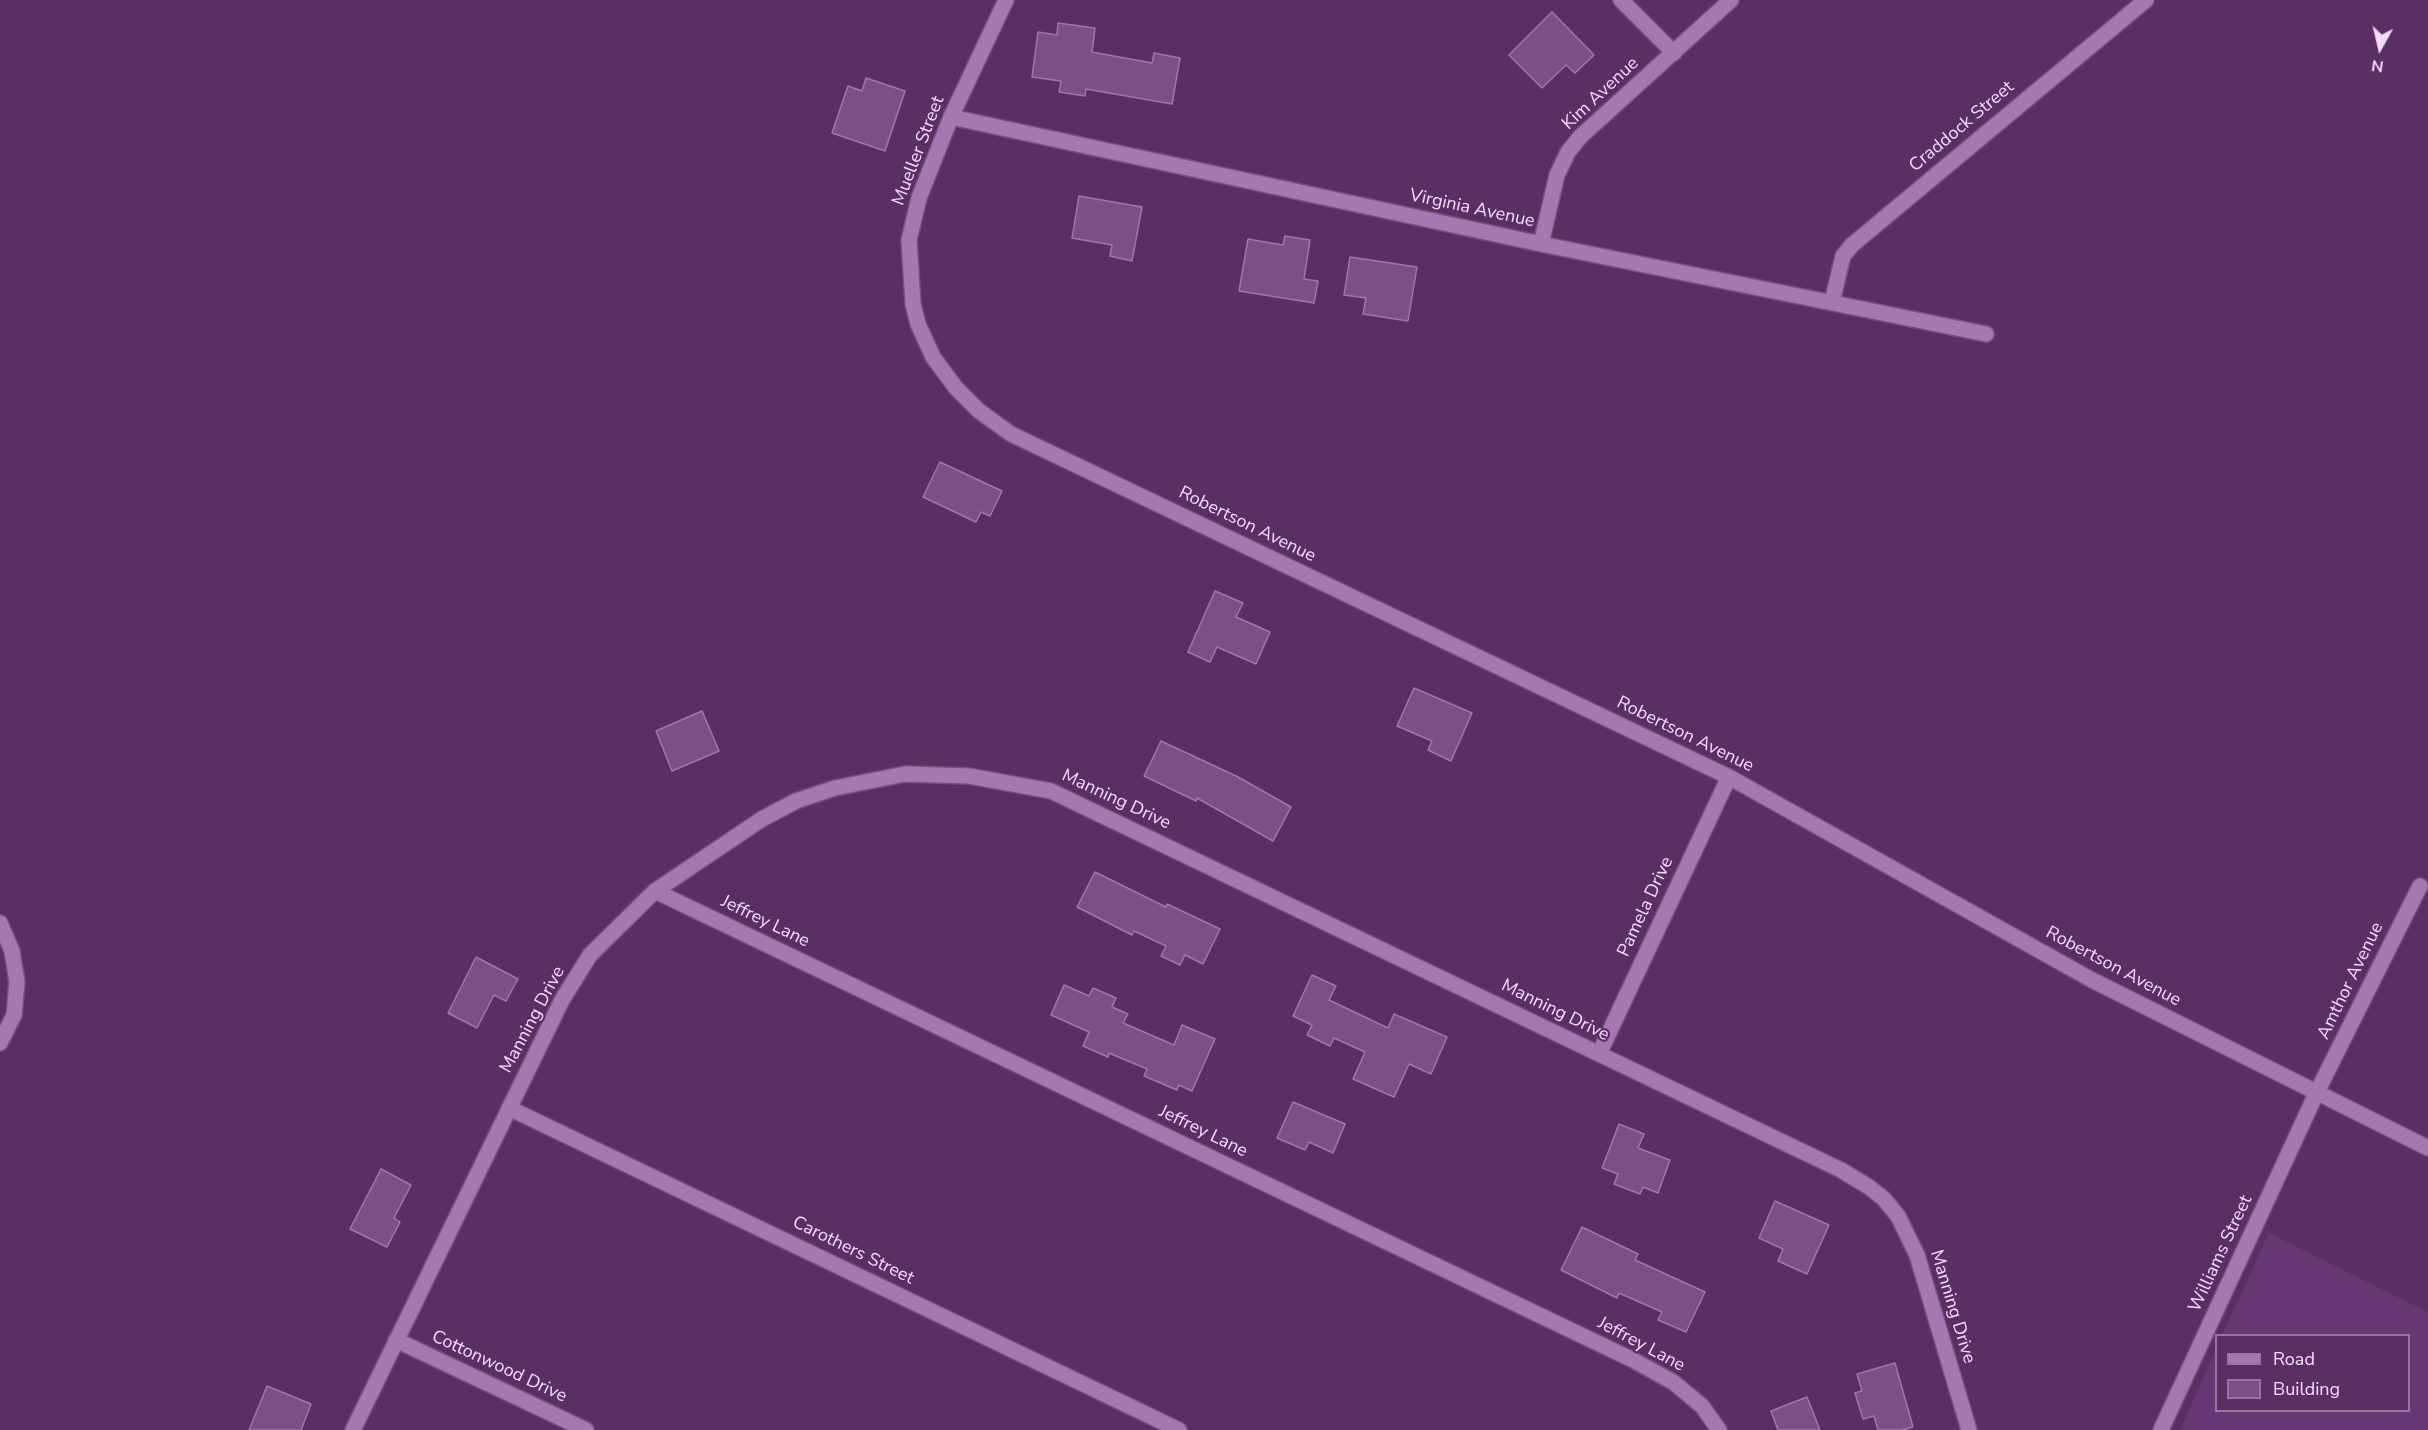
<!DOCTYPE html>
<style>
body{margin:0}
#map{position:relative;width:2428px;height:1430px;overflow:hidden;background:#5a3064;font-family:"Nunito Sans",sans-serif}
canvas{display:block}
.legend{position:absolute;left:2215px;top:1334px;width:195px;height:78px;box-sizing:border-box;background:#5a3064;border:2px solid #9874a0;margin:0;padding:8px 10px;list-style:none;font-size:18px;color:#f4dbfa}
.legend li{display:flex;align-items:center;gap:12px;height:30px}
.legend b{width:30px;border:2px solid #9874a0}
.north{position:absolute;left:2350px;top:18px;width:60px;height:60px;-webkit-text-stroke:4px #5a3064;paint-order:stroke;rotate:188deg;font-size:16px;font-weight:700;line-height:24px;text-align:center;color:#f4dbfa}
.north::after{content:'';display:block;margin:auto;width:21px;height:27px;background:#f4dbfa;clip-path:polygon(50% 0,100% 100%,50% 72%,0 100%)}
</style>
<div id="map">
<canvas width="2428" height="1430"></canvas>
<ul class="legend">
<li><b style="height:8px;background:#a678b1"></b>Road</li>
<li><b style="height:16px;background:#7c5087"></b>Building</li>
</ul>
<div class="north">N</div>
</div>
<script>
const ctx = document.querySelector('canvas').getContext('2d');
ctx.lineJoin = 'round';
function paint(path, color) {
  ctx.fillStyle = color;
  ctx.fill(path, 'evenodd');
}
function poly(rows) {
  const path = new Path2D();
  for (const r of rows) {
    path.moveTo(r[0], r[1]);
    for (let i = 2; i < r.length; i += 2) path.lineTo(r[i], r[i + 1]);
  }
  return path;
}
function strokePath(path, color, width, dash) {
  ctx.strokeStyle = color;
  ctx.lineWidth = width;
  ctx.lineCap = dash ? 'butt' : 'round';
  ctx.setLineDash(dash || []);
  ctx.stroke(path);
}
function drawText(font, color, halo, rows, align = 'center') {
  ctx.font = font + ' "Nunito Sans",sans-serif';
  ctx.lineWidth = 4.5;
  ctx.setLineDash([]);
  ctx.textBaseline = 'middle';
  ctx.strokeStyle = halo;
  ctx.fillStyle = color;
  for (const [text, x, y, turn = 0] of rows) {
    ctx.save();
    ctx.translate(x, y);
    ctx.rotate((+turn || 0) * Math.PI / 180);
    ctx.textAlign = isNaN(turn) ? turn : align;
    if (halo) ctx.strokeText(text, 0, 0);
    ctx.fillText(text, 0, 0);
    ctx.restore();
  }
}
paint(poly([
 [2269,1233,2428,1312,2428,1430,2180,1430,2216,1349,2216,1410,2408,1410,2408,1336,2222,1335]
]), '#673773');
const building = poly([
 [1552,12,1594,55,1575,73,1566,65,1542,88,1509,55,1552,12],
 [1058,23,1095,28,1092,52,1152,63,1154,53,1180,58,1172,104,1086,89,1085,96,1059,92,1061,81,1032,77,1038,32,1057,35,1058,23],
 [866,78,905,91,885,151,832,133,848,86,862,91,866,78],
 [1079,196,1142,207,1132,261,1110,256,1112,245,1072,238,1079,196],
 [1285,236,1310,240,1304,279,1318,281,1314,303,1239,291,1248,239,1283,245,1285,236],
 [1350,257,1417,267,1408,321,1363,314,1366,298,1344,295,1350,257],
 [940,462,1002,491,990,516,981,512,976,522,923,497,940,462],
 [1215,591,1243,603,1236,617,1270,632,1256,664,1217,647,1210,662,1188,652,1215,591],
 [1414,688,1472,713,1451,761,1428,750,1432,741,1397,726,1414,688],
 [702,711,719,751,672,771,656,731,702,711],
 [1161,741,1238,777,1291,807,1273,841,1197,798,1196,801,1144,776,1161,741],
 [1095,872,1166,907,1167,904,1220,929,1203,964,1185,955,1180,965,1161,956,1166,946,1134,931,1132,935,1077,907,1095,872],
 [476,957,518,979,506,1001,494,995,477,1028,448,1013,476,957],
 [1312,975,1336,986,1329,1000,1388,1028,1394,1014,1447,1037,1431,1074,1409,1064,1394,1097,1353,1079,1365,1052,1334,1038,1330,1046,1307,1035,1312,1025,1293,1016,1312,975],
 [1064,985,1089,996,1093,988,1116,998,1112,1007,1128,1014,1123,1023,1174,1045,1182,1025,1215,1039,1192,1091,1179,1085,1177,1090,1144,1076,1147,1069,1109,1053,1108,1057,1083,1046,1089,1032,1051,1015,1064,985],
 [1293,1102,1345,1124,1333,1153,1309,1142,1305,1150,1277,1138,1293,1102],
 [1619,1124,1644,1134,1638,1148,1670,1160,1658,1193,1643,1187,1640,1194,1614,1184,1618,1174,1602,1168,1619,1124],
 [381,1169,411,1185,394,1218,400,1222,387,1247,350,1229,381,1169],
 [1775,1201,1829,1225,1807,1274,1778,1261,1783,1249,1759,1238,1775,1201],
 [1582,1227,1638,1254,1635,1260,1705,1292,1686,1332,1658,1320,1662,1312,1619,1293,1617,1298,1561,1270,1582,1227],
 [1895,1363,1913,1427,1902,1430,1878,1430,1874,1416,1863,1419,1855,1393,1862,1391,1857,1374,1895,1363],
 [267,1386,311,1404,301,1430,249,1430,267,1386],
 [1807,1397,1820,1430,1778,1430,1771,1411,1807,1397]
]);
paint(building, '#7c5087');
strokePath(building, '#a375ae', 1.5);
const minor = poly([
 [1006,0,951,117,919,198,909,240,913,304,918,324,933,357,956,388,979,411,1011,434,1729,777,2092,980,2428,1148],
 [1621,0,1674,53],
 [951,117,1541,244,1986,334],
 [1541,244,1557,175,1568,152,1580,137,1731,0],
 [1832,302,1843,256,1852,245,2146,0],
 [655,891,1633,1360,1673,1382,1702,1406,1719,1430],
 [0,923,12,951,17,982,14,1015,0,1043],
 [1599,1054,1729,777],
 [509,1108,1179,1430],
 [396,1340,586,1430],
 [353,1430,562,1000,590,955,655,891,762,819,796,801,835,788,905,774,969,776,1051,791,1841,1170,1869,1187,1884,1199,1898,1216,1917,1255,1969,1430],
 [2161,1430,2316,1094,2420,886]
]);
strokePath(minor, '#75507d', 18);
strokePath(minor, '#a678b1', 15);
drawText('18px', '#f4dbfa', '#5a3064', [
 ["Kim Avenue",1601,94,-43],
 ["Craddock Street",1962,127,-40],
 ["Mueller Street",919,151,-69],
 ["Virginia Avenue",1472,209,12],
 ["Robertson Avenue",1247,525,26],
 ["Robertson Avenue",1685,735,26],
 ["Manning Drive",1116,800,25],
 ["Pamela Drive",1646,907,-65],
 ["Jeffrey Lane",765,922,26],
 ["Robertson Avenue",2113,967,28],
 ["Amthor Avenue",2351,981,-64],
 ["Manning Drive",1555,1011,26],
 ["Manning Drive",533,1020,-62],
 ["Jeffrey Lane",1203,1132,26],
 ["Carothers Street",853,1251,26],
 ["Williams Street",2221,1254,-65],
 ["Manning Drive",1952,1307,73],
 ["Jeffrey Lane",1641,1345,28],
 ["Cottonwood Drive",499,1367,25]
]);
</script>
